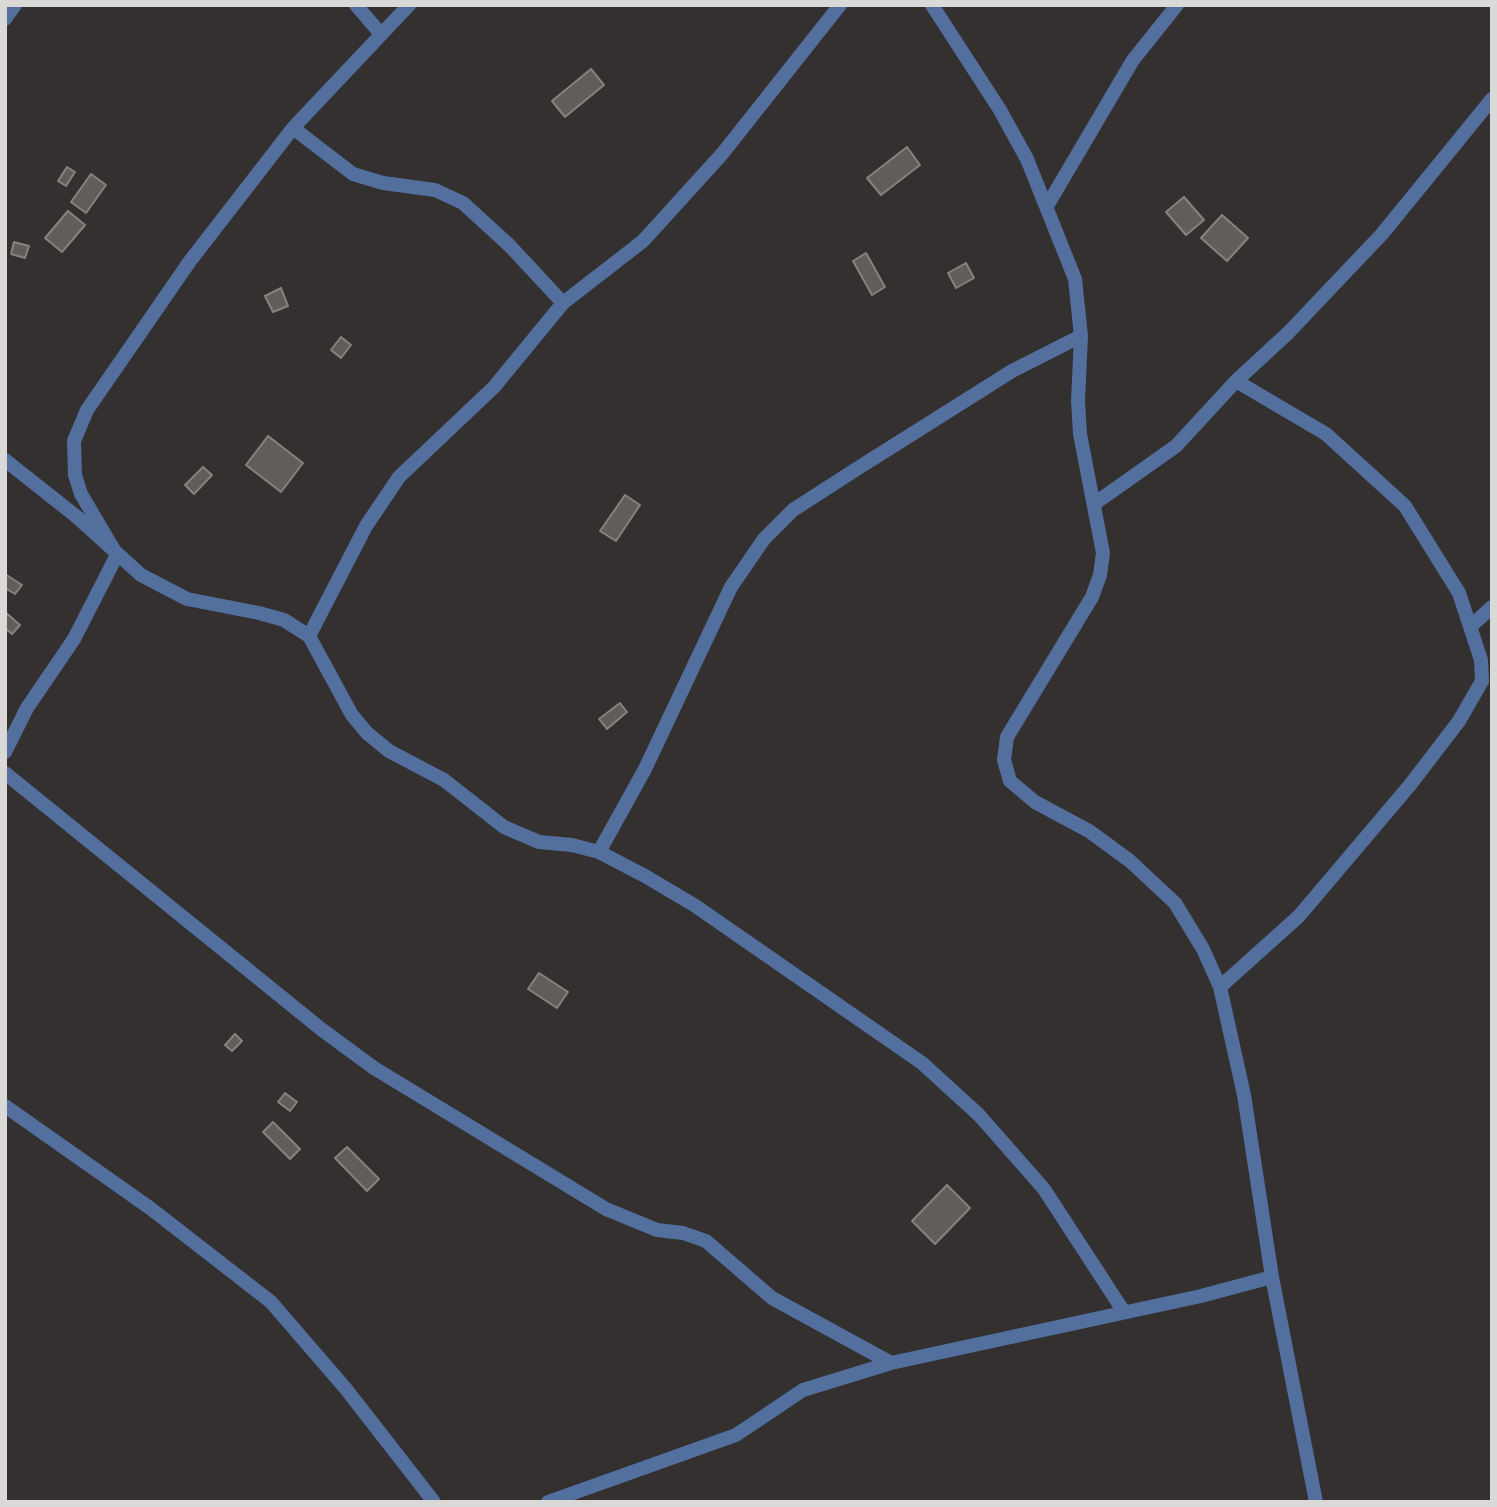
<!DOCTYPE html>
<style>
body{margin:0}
#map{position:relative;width:1497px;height:1507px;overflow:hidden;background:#33302f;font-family:"Archivo Narrow",sans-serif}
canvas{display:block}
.frame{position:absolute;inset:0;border:7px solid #dbd9d8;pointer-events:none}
</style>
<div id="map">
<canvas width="1497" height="1507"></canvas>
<div class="frame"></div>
</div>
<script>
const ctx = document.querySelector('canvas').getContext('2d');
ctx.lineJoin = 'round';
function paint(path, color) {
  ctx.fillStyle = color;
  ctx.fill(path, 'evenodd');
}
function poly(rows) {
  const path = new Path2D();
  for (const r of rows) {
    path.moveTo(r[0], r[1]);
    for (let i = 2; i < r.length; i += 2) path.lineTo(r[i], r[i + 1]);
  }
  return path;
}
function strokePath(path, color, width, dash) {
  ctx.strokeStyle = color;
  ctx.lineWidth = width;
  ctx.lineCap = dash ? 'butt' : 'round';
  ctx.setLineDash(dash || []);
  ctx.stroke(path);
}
const building = poly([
 [591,69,604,85,565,117,552,101,591,69],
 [907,147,920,165,881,195,867,178,907,147],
 [67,167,75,172,66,186,58,181,67,167],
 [91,174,106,185,86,213,71,202,91,174],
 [1184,197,1204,220,1186,235,1166,212,1184,197],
 [68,211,85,225,62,252,45,238,68,211],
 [1222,215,1248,238,1227,261,1201,238,1222,215],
 [14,242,29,246,25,258,11,254,14,242],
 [866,253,885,287,872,295,853,261,866,253],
 [966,263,974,278,956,288,948,273,966,263],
 [281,288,288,306,273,312,265,296,281,288],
 [341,337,351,345,341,358,331,350,341,337],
 [268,436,303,463,281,492,246,465,268,436],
 [203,467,212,475,194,494,185,485,203,467],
 [625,495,640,505,616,541,600,531,625,495],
 [5,574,22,585,15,594,5,588,5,574],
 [5,612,20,625,12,634,5,628,5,612],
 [620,703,627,712,607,729,599,719,620,703],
 [539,973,568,992,557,1008,528,989,539,973],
 [235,1034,242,1041,232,1051,225,1045,235,1034],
 [285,1093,297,1102,290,1111,278,1102,285,1093],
 [273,1122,300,1149,290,1159,263,1132,273,1122],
 [347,1147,379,1179,367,1191,335,1158,347,1147],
 [947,1185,970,1208,935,1244,912,1221,947,1185]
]);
paint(building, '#605d5b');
strokePath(building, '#858280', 2);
strokePath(poly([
 [356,5,380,33],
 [932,5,1000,110,1027,159,1075,279,1081,336,1078,401,1080,434,1103,553,1100,575,1092,597,1007,737,1004,760,1010,781,1035,802,1089,831,1130,861,1175,903,1203,949,1220,987,1244,1095,1272,1277,1316,1502],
 [5,19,15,5],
 [293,128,353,174,383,183,435,190,463,203,509,245,563,303],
 [1047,206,1133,60,1177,5],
 [5,460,77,517,141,575,187,599,259,613,284,620,309,636,352,715,367,733,389,751,444,780,504,827,539,842,572,845,599,852,645,876,694,905,922,1063,979,1115,1044,1189,1124,1312],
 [1094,504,1176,446,1236,381,1288,333,1382,234,1492,99],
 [1471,626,1492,607],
 [309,636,366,526,399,477,494,387,563,303,643,241,722,154,840,5],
 [5,752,27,708,74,639,117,555,81,494,75,475,74,441,87,410,190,261,293,128,409,5],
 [5,773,321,1029,374,1068,606,1209,657,1230,683,1233,706,1241,772,1298,891,1363],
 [599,852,645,769,731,587,764,539,793,510,855,470,1012,371,1081,336],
 [1220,987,1299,916,1410,785,1459,721,1482,681,1481,660,1459,593,1405,506,1326,434,1236,381],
 [5,1106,150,1208,271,1302,346,1389,434,1502],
 [548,1502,736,1435,803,1390,891,1363,1201,1296,1272,1277]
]), '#536f9e', 14);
</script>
